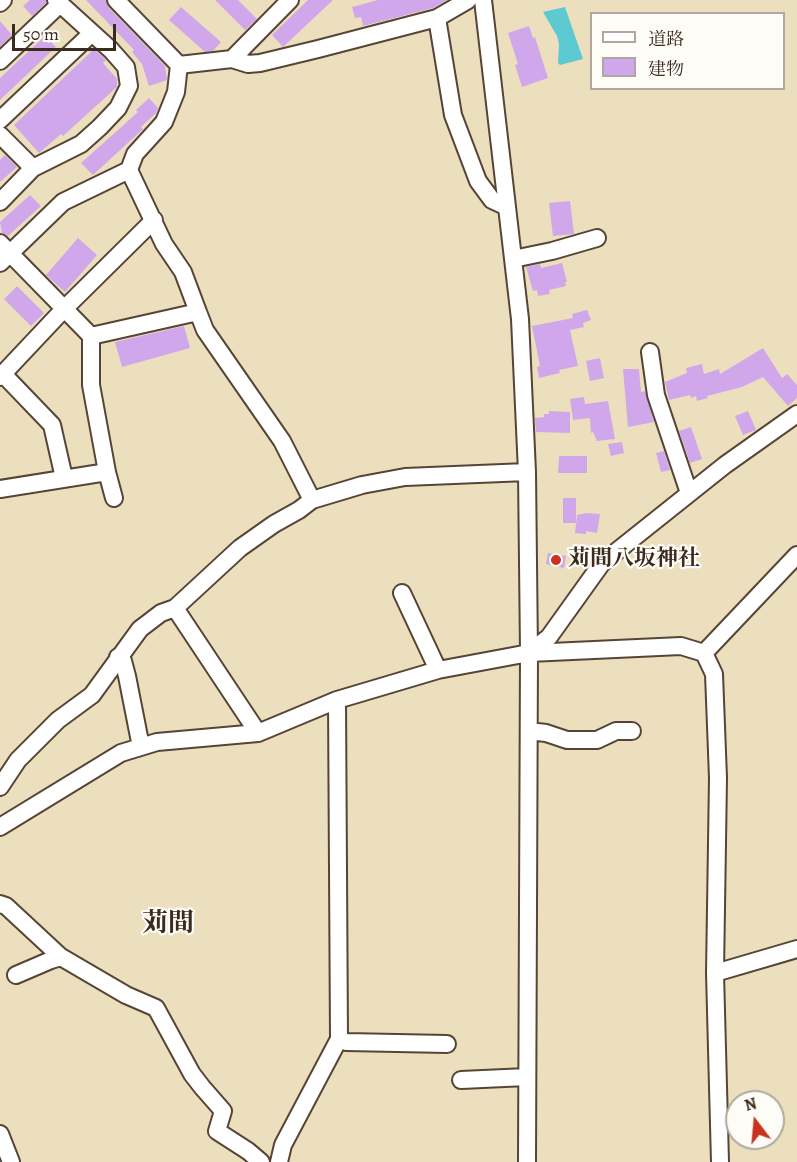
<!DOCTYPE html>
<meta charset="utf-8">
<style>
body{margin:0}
#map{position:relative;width:797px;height:1162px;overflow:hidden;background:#ecdfbe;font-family:Alegreya,"Noto Serif JP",serif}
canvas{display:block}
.legend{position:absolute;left:590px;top:12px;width:195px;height:78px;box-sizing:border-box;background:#fdfcf7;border:2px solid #afa8a0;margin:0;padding:8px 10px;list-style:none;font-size:18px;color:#3b2a1e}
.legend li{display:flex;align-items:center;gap:12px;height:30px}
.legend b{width:30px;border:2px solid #afa8a0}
.north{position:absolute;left:725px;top:1090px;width:60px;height:60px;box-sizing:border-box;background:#fdfcf7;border:2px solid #afa8a0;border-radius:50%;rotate:344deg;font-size:16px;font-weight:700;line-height:24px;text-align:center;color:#3b2a1e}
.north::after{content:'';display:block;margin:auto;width:21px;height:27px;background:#c8321e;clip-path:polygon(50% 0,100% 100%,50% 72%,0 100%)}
.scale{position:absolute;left:12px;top:24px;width:104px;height:27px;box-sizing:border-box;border:3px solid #3b2a1e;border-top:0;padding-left:8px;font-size:18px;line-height:21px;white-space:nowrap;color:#3b2a1e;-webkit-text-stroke:4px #fdfcf7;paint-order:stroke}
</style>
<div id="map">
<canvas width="797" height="1162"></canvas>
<ul class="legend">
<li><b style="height:8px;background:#fff"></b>道路</li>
<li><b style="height:16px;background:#d1a7eb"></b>建物</li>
</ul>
<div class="north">N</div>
<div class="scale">50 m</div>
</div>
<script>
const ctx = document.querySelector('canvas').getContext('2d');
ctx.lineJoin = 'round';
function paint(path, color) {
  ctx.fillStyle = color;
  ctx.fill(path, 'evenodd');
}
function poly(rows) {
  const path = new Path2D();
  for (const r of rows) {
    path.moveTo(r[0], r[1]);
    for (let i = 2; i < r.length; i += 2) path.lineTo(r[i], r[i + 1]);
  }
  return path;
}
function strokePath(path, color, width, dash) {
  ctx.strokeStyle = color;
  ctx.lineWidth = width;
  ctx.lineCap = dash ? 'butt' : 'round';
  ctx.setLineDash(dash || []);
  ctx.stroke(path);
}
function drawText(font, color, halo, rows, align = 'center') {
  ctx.font = font + ' Alegreya,"Noto Serif JP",serif';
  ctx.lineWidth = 4.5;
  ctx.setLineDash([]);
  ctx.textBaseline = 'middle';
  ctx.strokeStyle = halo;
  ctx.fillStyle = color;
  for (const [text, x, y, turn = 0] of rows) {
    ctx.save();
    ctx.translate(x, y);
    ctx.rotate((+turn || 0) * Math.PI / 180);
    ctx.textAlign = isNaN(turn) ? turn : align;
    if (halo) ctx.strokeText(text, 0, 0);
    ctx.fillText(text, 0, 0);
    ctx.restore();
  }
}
paint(poly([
 [565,7,583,59,560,65,558,63,559,44,557,36,543,12]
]), '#5dcad1');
paint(poly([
 [30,0,46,0,46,3,32,16,23,6],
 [86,0,106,0,108,7,165,66,167,80,149,86,142,64,132,52,134,50],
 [215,0,238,0,257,19,245,30],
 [308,0,333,0,283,47,272,35],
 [378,0,447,0,433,8,363,26,361,17,355,18,352,7],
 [181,7,221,42,213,51,205,52,169,20],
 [0,21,12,35,0,47],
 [529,26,533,38,535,37,548,78,522,87,515,65,518,64,508,33],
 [45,36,56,47,0,100,0,78],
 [94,49,106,60,103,63,117,79,117,87,63,136,61,134,39,153,14,125],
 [149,98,158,108,156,113,141,127,143,129,93,175,81,163,138,112,136,110],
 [5,155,17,167,0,182,0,160],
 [30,195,41,206,8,236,2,233,0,222],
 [570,201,574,234,553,236,549,203],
 [78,238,97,255,65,292,46,275],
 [562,263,567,282,565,282,566,286,549,290,550,294,538,296,537,290,533,291,526,267,540,264,541,268],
 [17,286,44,313,31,326,4,299],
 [587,310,591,320,583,323,584,327,570,330,578,366,559,370,560,373,539,378,537,367,540,366,532,326,573,318,572,314],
 [184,326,190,348,122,367,115,342],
 [763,348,782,378,787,374,797,385,797,398,788,406,763,377,742,387,707,396,708,398,697,401,696,396,691,398,690,395,669,400,665,382,687,373,686,368,702,364,704,374,719,369,720,374],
 [600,358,604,378,590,381,586,361],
 [623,369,639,369,641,392,645,391,654,422,628,427],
 [584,397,585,404,608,401,615,439,597,441,593,432,591,433,590,418,573,420,570,399],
 [549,411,570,412,570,433,536,432,535,418,544,417,544,414,549,414],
 [748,411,756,430,743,435,735,416],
 [691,427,702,459,690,463,679,431],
 [622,442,624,453,611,456,608,444],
 [664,451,670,470,661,472,656,453],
 [559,456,587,456,587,473,558,473],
 [563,498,576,498,576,523,563,523],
 [586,513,600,514,597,533,586,531,586,534,575,533,577,515],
 [548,553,566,556,564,568,546,564]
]), '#d1a7eb');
const minor = poly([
 [116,0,179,65,232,59,290,0],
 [483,0,520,319,527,472,529,653,527,1162],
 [0,3,3,0],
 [437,18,453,115,478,181,492,200,507,207],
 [232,59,248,64,260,63,318,49,437,18,468,0],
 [0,61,60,4],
 [0,120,92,33],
 [0,135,33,168],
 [0,202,33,168,81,144,100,127,118,108,129,86,126,67,111,50,56,0],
 [0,243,91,336,91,385,107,472,0,489],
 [513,259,552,251,597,238],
 [0,263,63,202,129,170,135,154,164,122,176,92,179,65],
 [198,312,205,330,282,441,312,500],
 [91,336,198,312,183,272,164,244,129,170],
 [650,352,656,395,689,493],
 [3,374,52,425,64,478],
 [0,377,64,309,154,220],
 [107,472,114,498],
 [402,593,438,670],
 [175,608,258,733],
 [529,653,549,637,602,563,725,465,797,414],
 [704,653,714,674,718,778,715,973,720,1162],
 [118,657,123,661,127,676,141,747],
 [529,731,546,733,567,740,597,740,616,731,632,731],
 [0,787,18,760,58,720,92,695,140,629,161,613,175,608,240,548,274,524,299,510,312,500,362,485,405,477,527,472],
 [0,827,121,753,157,742,258,733,337,700,438,670,529,653,681,646,704,653,797,555],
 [0,904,6,906,61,957,126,995,156,1008,192,1074,202,1087,223,1111,217,1131,248,1151,261,1162],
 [715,973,797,949],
 [16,975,51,960,61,957],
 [339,1039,346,1042,447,1044],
 [461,1080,527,1077],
 [0,1134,11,1162],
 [279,1162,283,1145,339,1039,337,700]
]);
strokePath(minor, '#564536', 20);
strokePath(minor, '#fff', 16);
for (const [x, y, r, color] of [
 [556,560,6,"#c8321e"]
]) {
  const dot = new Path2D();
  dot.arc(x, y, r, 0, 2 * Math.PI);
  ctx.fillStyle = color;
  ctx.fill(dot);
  strokePath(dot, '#fdfcf7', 2);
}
drawText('bold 22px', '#3b2a1e', '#fdfcf7', [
 ["苅間八坂神社",568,560]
], 'left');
drawText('bold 26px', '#3b2a1e', '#fdfcf7', [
 ["苅間",168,925]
]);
</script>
